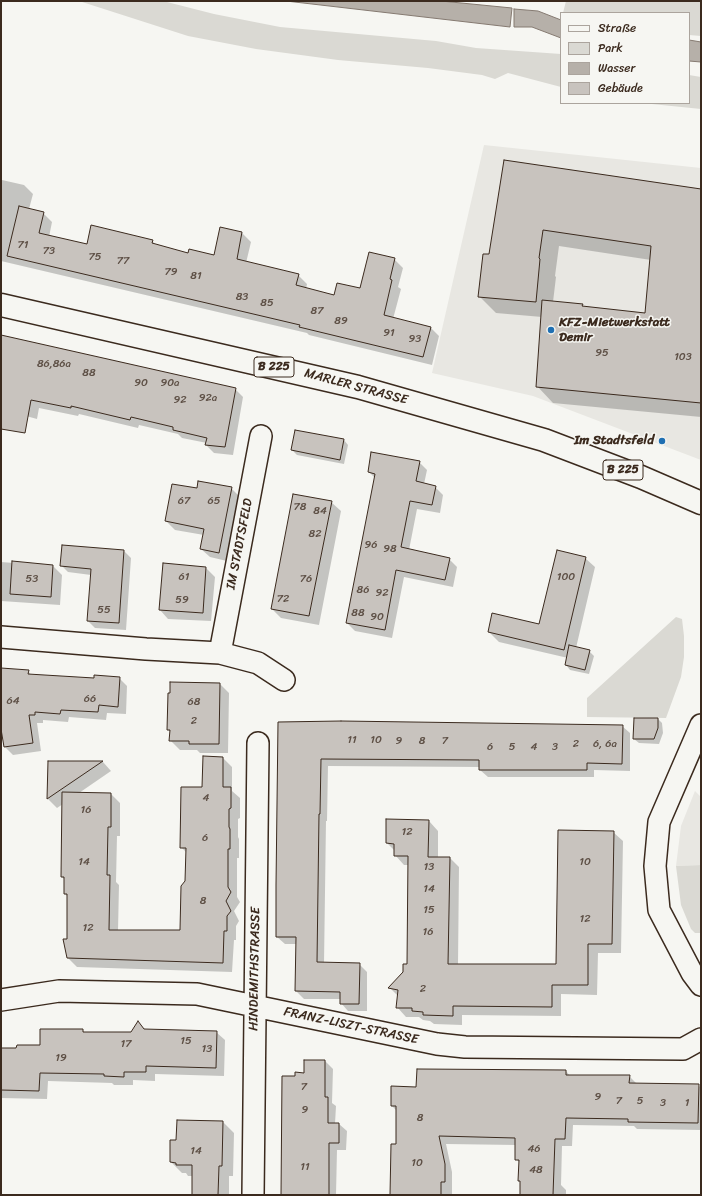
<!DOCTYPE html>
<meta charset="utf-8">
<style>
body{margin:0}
#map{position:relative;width:702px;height:1196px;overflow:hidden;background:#f6f6f2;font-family:Sriracha,sans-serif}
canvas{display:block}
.frame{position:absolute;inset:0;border:2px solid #3b2a1e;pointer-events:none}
.legend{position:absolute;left:560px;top:12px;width:130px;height:92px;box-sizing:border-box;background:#f6f6f2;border:1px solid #aba49d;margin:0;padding:5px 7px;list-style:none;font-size:12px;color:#3b2a1e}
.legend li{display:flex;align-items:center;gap:8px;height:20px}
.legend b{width:20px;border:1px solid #aba49d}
</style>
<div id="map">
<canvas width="702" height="1196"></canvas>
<div class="frame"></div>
<ul class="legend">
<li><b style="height:5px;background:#f6f6f2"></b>Straße</li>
<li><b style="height:11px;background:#dad9d3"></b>Park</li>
<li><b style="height:11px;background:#b6b0a9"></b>Wasser</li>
<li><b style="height:11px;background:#c8c3be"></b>Gebäude</li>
</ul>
</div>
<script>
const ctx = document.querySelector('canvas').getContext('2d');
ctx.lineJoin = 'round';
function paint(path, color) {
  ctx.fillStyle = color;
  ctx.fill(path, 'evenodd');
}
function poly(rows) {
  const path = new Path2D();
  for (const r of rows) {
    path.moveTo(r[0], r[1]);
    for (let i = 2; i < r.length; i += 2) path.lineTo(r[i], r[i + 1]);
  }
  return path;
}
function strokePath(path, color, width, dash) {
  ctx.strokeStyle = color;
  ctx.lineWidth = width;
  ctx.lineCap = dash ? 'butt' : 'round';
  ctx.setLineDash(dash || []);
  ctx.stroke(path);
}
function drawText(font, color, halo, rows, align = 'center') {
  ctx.font = font + ' Sriracha,sans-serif';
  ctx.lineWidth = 3;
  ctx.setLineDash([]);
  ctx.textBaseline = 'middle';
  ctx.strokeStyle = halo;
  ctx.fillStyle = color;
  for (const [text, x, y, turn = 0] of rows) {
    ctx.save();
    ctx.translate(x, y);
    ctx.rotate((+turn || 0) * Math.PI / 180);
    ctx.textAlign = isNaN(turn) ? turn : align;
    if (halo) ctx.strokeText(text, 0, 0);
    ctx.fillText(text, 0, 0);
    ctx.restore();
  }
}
paint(poly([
 [484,145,701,168,701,460,533,396,432,373],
 [695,791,701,797,701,865,676,866,681,826]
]), '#e8e7e2');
paint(poly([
 [79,1,163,1,214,14,280,27,436,41,476,48,561,54,561,87,508,73,495,79,482,75,428,68,338,60,256,49,188,36],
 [566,1,701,1,701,36,689,35,689,13,563,13],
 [689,75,701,77,701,109,642,103,689,103],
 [676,617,682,619,684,636,684,657,681,677,666,718,587,717,587,698],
 [701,865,701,933,695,933,691,929,681,905,676,866]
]), '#dad9d3');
const water = poly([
 [286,1,441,1,512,8,510,27,286,1],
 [514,9,538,11,561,20,561,38,532,27,514,27,514,9],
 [689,40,701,42,701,62,689,61,689,40]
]);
paint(water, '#b6b0a9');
strokePath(water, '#857a71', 1);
paint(poly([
 [505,161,701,190,701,417,553,403,537,386,542,317,496,313,479,296,490,256],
 [559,246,651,260,646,314,585,308,582,305,553,302,556,277,555,276],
 [2,180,24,185,33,194,29,209,43,213,52,222,49,237,88,245,152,241,157,246,189,254,215,256,221,229,242,233,251,242,246,263,298,275,307,284,306,289,335,296,361,290,394,259,403,268,398,287,401,289,393,319,430,327,439,336,432,365,309,335,307,333,1,261,1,184],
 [1,336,235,389,243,397,233,455,214,453,206,445,207,443,182,438,178,434,139,425,138,428,79,414,78,416,39,408,37,419,4,410,1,407],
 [344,440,348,445,344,464,297,455,292,450],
 [419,462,427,470,424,484,435,487,443,495,440,513,417,509,409,550,449,559,457,567,453,587,404,577,392,638,355,631,347,623,375,478,369,472],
 [231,488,240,497,227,561,210,557,201,549,204,535,175,530,166,521,197,490],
 [331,502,341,511,319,625,281,618,272,609],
 [124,551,131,558,126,630,95,628,88,621,91,575,68,572,61,565],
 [585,558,595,567,576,648,589,651,594,656,589,674,570,670,566,665,568,658,499,642,489,632,540,625],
 [1,562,53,566,62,575,60,605,1,601],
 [164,564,206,568,215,577,211,621,168,619,160,610],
 [1,669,28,671,32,676,95,679,119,678,127,686,126,714,107,713,106,720,69,717,68,722,43,720,43,723,37,723,41,751,13,755,5,747,1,723],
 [220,684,229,693,228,753,200,753,197,750,180,750,170,740,171,732,168,730],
 [658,719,662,723,663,733,659,744,639,743,634,739],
 [279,723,622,726,630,733,630,771,594,770,594,777,488,777,480,770,480,767,328,766,327,821,326,821,324,964,359,964,367,972,367,1011,348,1011,341,1003,341,999,304,999,296,991,297,944,285,944,277,937],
 [204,757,223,758,232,767,232,791,240,798,240,818,238,819,238,837,239,839,239,858,237,858,237,897,240,902,234,911,239,921,236,926,236,940,234,940,232,972,77,967,68,958,68,897,65,894,65,880,62,877,63,804,57,808,48,799,49,762,103,762,111,771,79,793,111,794,120,803,120,836,117,836,116,882,119,885,118,931,181,931,186,882,187,853,181,847,203,788],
 [429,821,438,831,438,858,450,858,459,867,458,965,557,965,613,832,623,841,621,953,598,953,597,995,561,994,561,1016,462,1015,462,1025,434,1024,430,1021,423,1020,419,1017,406,1017,397,1007,398,996,390,988,404,973,408,965,409,865,404,865,395,855,395,851,387,843],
 [138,1023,146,1030,216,1032,225,1040,224,1076,155,1074,155,1081,133,1080,133,1085,114,1085,112,1083,48,1081,47,1099,1,1098,1,1049,17,1049,41,1046,82,1030,85,1033,132,1033],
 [325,1061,333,1069,332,1103,336,1106,335,1124,339,1124,347,1131,346,1150,337,1150,336,1195,282,1195,296,1077,305,1074],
 [566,1071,570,1076,629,1076,637,1084,698,1085,701,1088,701,1130,637,1129,634,1126,573,1125,572,1146,562,1146,561,1185,566,1190,566,1195,520,1195,520,1163,516,1159,516,1145,446,1144,452,1172,452,1195,391,1195,397,1145,397,1111,392,1106,417,1088],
 [223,1122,234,1133,233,1176,229,1176,229,1195,193,1195,193,1176,188,1176,186,1173,182,1173,171,1162,177,1141]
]), '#0003');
const building = poly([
 [504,160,701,189,701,403,536,387,542,300,583,304,582,306,645,313,651,246,543,230,539,258,540,259,536,302,478,297,483,254,489,254,504,160],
 [19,206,44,212,39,233,87,244,91,225,153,240,152,243,188,253,189,249,214,255,220,227,242,232,237,259,299,274,296,285,334,295,337,283,360,288,369,252,395,258,390,279,392,280,384,315,431,327,423,357,299,327,300,325,7,256,19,206],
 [1,335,236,388,225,447,205,445,207,438,173,430,173,427,131,417,130,420,71,406,71,408,31,400,25,433,1,429,1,335],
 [295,430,344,439,340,460,291,450,295,430],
 [371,452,420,461,416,481,436,486,432,505,410,501,401,547,450,558,445,580,396,570,385,630,346,623,375,474,368,472,371,452],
 [198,481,232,487,219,553,200,549,204,529,165,521,172,484,197,488,198,481],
 [293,494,332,501,309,616,271,609,293,494],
 [62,545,124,550,119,623,87,621,91,569,60,566,62,545],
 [557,550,586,557,564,650,488,632,492,613,539,624,557,550],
 [12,561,53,565,51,597,10,594,12,561],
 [163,563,206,567,203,613,159,610,163,563],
 [569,645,590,650,585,670,565,665,569,645],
 [1,668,29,670,28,674,94,678,94,675,120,677,118,707,99,705,98,712,61,710,60,714,35,712,35,715,29,715,33,743,4,747,1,729,1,668],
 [170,682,220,683,219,744,189,744,189,741,169,741,170,730,167,730,168,693,170,693,170,682],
 [634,718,658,718,658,728,654,739,633,739,634,718],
 [341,721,623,725,622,764,587,763,587,770,479,770,479,760,321,759,320,814,319,814,317,962,360,963,359,1004,340,1004,340,992,295,991,296,937,276,937,276,885,278,722,341,721],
 [203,756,223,757,223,787,231,787,231,808,229,809,229,827,230,829,230,849,228,849,228,887,231,892,226,901,231,911,227,916,227,931,224,931,223,963,67,958,63,939,67,939,67,894,64,894,64,877,61,877,62,792,111,793,111,827,108,827,107,875,110,875,109,930,180,930,181,886,185,881,186,848,180,848,181,787,202,787,203,756],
 [48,761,103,761,47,799,48,761],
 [386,819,429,820,428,857,450,857,448,964,556,964,558,830,614,831,612,944,588,944,588,985,552,985,552,1007,453,1006,453,1016,423,1015,423,1012,412,1011,412,1008,396,1008,398,990,388,988,403,972,403,964,407,964,408,856,394,856,394,844,386,843,386,819],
 [138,1021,144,1029,217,1031,216,1068,146,1066,146,1072,124,1072,124,1077,104,1076,104,1074,40,1073,39,1091,1,1090,1,1048,16,1048,17,1045,40,1045,40,1029,83,1029,83,1032,131,1032,138,1021],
 [304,1060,325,1060,325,1097,328,1097,328,1123,339,1123,339,1143,329,1143,329,1195,281,1195,282,1076,295,1076,295,1072,304,1073,304,1060],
 [417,1069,566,1070,566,1075,630,1075,629,1083,699,1084,698,1123,628,1122,628,1119,566,1118,565,1139,555,1139,553,1195,520,1195,520,1181,518,1181,519,1160,515,1160,515,1138,439,1136,445,1164,445,1182,441,1182,441,1195,390,1195,391,1144,396,1144,396,1106,391,1106,391,1086,416,1087,417,1069],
 [177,1120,223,1121,222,1166,219,1166,218,1195,192,1195,192,1165,176,1165,176,1163,170,1162,170,1140,176,1140,177,1120]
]);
paint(building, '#c8c3be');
strokePath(building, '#3b2a1e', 1);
const minor = poly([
 [1,637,146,649,220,653,261,436],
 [220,653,258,663,284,680],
 [701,725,659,822,655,866,659,910,692,973,701,985],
 [1,1000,59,991,197,994,437,1044,465,1047,683,1049,701,1039],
 [253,1195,258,743]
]);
const primary = poly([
 [1,305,358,387,544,440,641,477,701,503]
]);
strokePath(minor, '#3b2a1e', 24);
strokePath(primary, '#3b2a1e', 25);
strokePath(minor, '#f6f6f2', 21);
strokePath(primary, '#f6f6f2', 22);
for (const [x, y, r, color] of [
 [551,330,4,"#1f6fb2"],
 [662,441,4,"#1f6fb2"]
]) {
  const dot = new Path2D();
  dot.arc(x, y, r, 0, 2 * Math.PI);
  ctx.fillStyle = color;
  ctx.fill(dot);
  strokePath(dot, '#f6f6f2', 1.5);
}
drawText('11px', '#5e5046', null, [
 ["71",23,245],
 ["73",49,251],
 ["75",95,257],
 ["77",123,261],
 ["79",171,272],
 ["81",196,276],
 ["83",242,297],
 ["85",267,303],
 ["87",317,311],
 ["89",341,321],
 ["91",389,333],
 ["93",415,339],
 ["95",602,353],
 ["103",683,357],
 ["86,86a",54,364],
 ["88",89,373],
 ["90",141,383],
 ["90a",170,383],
 ["92a",208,398],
 ["92",180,400],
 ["67",184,501],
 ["65",214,501],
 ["78",300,507],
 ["84",320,511],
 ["82",315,534],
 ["96",371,545],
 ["98",390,549],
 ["61",184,577],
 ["100",566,577],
 ["53",32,579],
 ["76",306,579],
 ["86",363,590],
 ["92",382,593],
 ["72",283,599],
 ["59",182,600],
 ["55",104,610],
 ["88",358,613],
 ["90",377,617],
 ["66",90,699],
 ["64",13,701],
 ["68",194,702],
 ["2",194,721],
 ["11",352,740],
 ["10",376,740],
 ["9",399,741],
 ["8",422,741],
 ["7",445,741],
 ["2",576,744],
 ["6, 6a",605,744],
 ["6",490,747],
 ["5",512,747],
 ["4",534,747],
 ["3",555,747],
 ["4",206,798],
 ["16",86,810],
 ["12",407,832],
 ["6",205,838],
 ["14",84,862],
 ["10",585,862],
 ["13",429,867],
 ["14",429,889],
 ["8",203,901],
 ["15",429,910],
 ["12",585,919],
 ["12",88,928],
 ["16",428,932],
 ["2",423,989],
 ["15",186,1041],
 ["17",126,1044],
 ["13",207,1049],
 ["19",61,1058],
 ["7",304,1087],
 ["9",598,1097],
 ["7",619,1101],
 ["5",640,1101],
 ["3",663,1103],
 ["1",687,1103],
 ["9",305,1110],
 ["8",420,1118],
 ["46",534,1149],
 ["14",196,1151],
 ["10",417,1163],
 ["11",305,1167],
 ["48",536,1170]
]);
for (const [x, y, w] of [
 [274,367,40],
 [623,470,40]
]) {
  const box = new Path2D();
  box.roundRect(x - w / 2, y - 10, w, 20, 3);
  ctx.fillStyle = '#f6f6f2';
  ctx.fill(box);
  strokePath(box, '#3b2a1e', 1);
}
drawText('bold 12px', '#3b2a1e', null, [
 ["B 225",274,367],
 ["B 225",623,470]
]);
drawText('bold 13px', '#3b2a1e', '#f6f6f2', [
 ["KFZ-Mietwerkstatt",559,323],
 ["Demir",559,338],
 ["Im Stadtsfeld",654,441,"right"]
], 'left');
drawText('13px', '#3b2a1e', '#f6f6f2', [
 ["MARLER STRASSE",356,387,15],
 ["IM STADTSFELD",240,544,-79],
 ["HINDEMITHSTRASSE",255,969,-89],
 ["FRANZ-LISZT-STRASSE",351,1026,12]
]);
</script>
